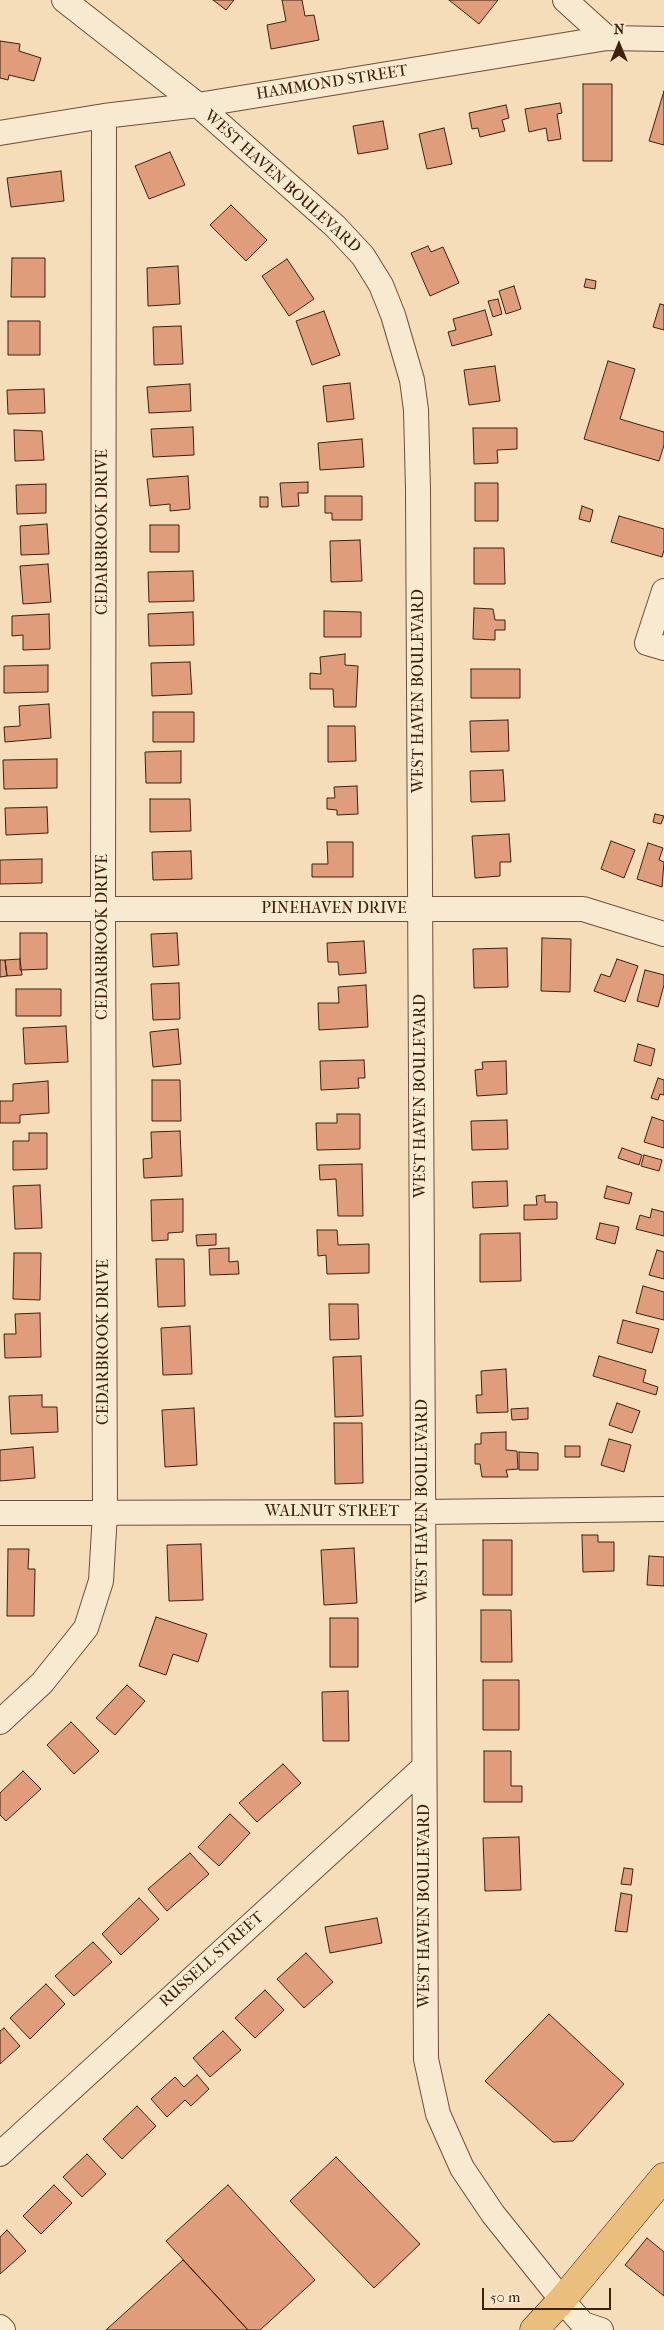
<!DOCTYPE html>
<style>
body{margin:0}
#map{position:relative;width:664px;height:2330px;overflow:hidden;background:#f4ddb8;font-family:"IM FELL French Canon",serif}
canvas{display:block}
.north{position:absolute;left:594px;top:20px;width:50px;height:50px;-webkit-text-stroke:4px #f8e9d1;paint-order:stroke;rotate:0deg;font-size:14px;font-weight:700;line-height:20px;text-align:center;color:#3e210f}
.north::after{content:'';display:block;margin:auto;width:18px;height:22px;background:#3e210f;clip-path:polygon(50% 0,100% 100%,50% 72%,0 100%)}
.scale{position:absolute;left:482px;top:2288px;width:129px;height:22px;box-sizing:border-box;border:2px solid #3e210f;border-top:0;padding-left:6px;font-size:15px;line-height:18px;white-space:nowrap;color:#3e210f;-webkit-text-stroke:4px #f8e9d1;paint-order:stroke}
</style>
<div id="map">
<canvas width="664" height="2330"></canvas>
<div class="north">N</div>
<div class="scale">50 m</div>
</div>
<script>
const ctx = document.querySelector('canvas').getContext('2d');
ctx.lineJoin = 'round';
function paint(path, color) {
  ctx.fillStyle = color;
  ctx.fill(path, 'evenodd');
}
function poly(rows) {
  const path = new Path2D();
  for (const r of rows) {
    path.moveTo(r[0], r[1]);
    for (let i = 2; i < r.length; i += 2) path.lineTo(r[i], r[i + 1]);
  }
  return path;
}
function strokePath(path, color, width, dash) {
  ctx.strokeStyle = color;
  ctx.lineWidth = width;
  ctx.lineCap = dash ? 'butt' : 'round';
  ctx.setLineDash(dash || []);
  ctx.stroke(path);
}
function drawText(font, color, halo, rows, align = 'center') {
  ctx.font = font + ' "IM FELL French Canon",serif';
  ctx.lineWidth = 4.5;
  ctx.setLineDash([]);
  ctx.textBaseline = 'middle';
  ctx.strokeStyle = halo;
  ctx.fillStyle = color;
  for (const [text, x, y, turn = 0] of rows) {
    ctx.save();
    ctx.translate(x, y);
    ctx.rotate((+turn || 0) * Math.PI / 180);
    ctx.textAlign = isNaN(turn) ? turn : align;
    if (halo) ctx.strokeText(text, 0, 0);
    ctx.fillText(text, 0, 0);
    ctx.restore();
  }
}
const building = poly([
 [213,0,234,0,226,10,213,0],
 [282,0,302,0,305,16,314,15,319,40,271,49,267,25,286,21,282,0],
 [449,0,498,0,479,24,449,0],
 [0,41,20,44,19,51,41,58,34,81,9,75,8,80,0,78,0,41],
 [583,84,612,84,612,161,583,161,583,84],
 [664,91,664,145,649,141,664,91],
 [560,103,562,113,557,114,561,139,548,141,546,128,529,132,525,109,560,103],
 [506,105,509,118,502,120,505,131,480,137,478,128,472,129,469,113,506,105],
 [383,121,388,149,358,154,353,126,383,121],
 [444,128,452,164,427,169,419,134,444,128],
 [170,152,185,185,149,199,135,166,170,152],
 [61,171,64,201,11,207,7,178,61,171],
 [231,205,267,240,246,261,210,225,231,205],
 [428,246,431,252,443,247,459,283,430,296,411,253,428,246],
 [12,258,45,258,45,297,11,297,12,258],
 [287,259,314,299,289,316,262,276,287,259],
 [178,266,180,304,148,306,147,268,178,266],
 [586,279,596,281,595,289,584,287,586,279],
 [514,286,521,309,506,314,499,291,514,286],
 [498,299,502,314,493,317,488,301,498,299],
 [660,304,664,305,664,330,653,327,660,304],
 [485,310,492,335,452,346,448,332,456,330,453,319,485,310],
 [324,311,340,355,312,365,296,321,324,311],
 [8,321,40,321,40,355,8,355,8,321],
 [181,326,183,364,154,365,153,327,181,326],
 [608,361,635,369,620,419,664,432,664,445,659,461,584,439,608,361],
 [495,366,500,401,469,405,464,370,495,366],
 [350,383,354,419,327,422,323,386,350,383],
 [190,384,191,411,149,413,147,387,190,384],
 [44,389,45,413,8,414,7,390,44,389],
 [193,427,194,455,153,457,151,429,193,427],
 [473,428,517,428,517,449,497,450,498,463,474,464,473,428],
 [14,430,42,431,44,460,15,461,14,430],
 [362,439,364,467,320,470,318,443,362,439],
 [188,476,190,509,170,511,170,504,150,506,147,479,188,476],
 [308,482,308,493,298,493,299,506,282,507,280,483,308,482],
 [475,483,498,483,498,521,475,521,475,483],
 [46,484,46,513,17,514,16,485,46,484],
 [325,496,362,496,362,520,332,520,332,513,325,513,325,496],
 [260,497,268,497,268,507,260,507,260,497],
 [582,506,593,510,590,522,579,519,582,506],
 [619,516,664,529,664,550,662,557,611,542,619,516],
 [47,524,49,554,21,555,20,526,47,524],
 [150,525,179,525,179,552,150,552,150,525],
 [360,540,362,581,331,582,330,541,360,540],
 [474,548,504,548,505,584,474,584,474,548],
 [48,564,51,602,23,604,20,566,48,564],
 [193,571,194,601,149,602,148,572,193,571],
 [474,608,493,609,495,620,505,620,505,630,495,630,495,640,473,639,474,608],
 [324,611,361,612,361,637,324,637,324,611],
 [193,612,194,645,149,646,148,614,193,612],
 [49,614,50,649,23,650,23,635,12,636,12,616,49,614],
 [345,654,345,665,358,666,356,707,334,707,333,689,310,689,310,673,321,674,320,657,345,654],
 [190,662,192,694,152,696,151,663,190,662],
 [48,665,48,692,4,693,4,666,48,665],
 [471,669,520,669,520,698,471,698,471,669],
 [49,704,51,738,5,742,4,727,20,726,19,706,49,704],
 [153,712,194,712,194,742,153,742,153,712],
 [508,720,509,751,471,752,470,721,508,720],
 [328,726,355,726,356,761,328,762,328,726],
 [181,751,181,783,146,783,145,752,181,751],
 [57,759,57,788,4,789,3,760,57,759],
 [503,770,505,801,471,802,470,771,503,770],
 [357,786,358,814,337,815,337,810,327,809,327,798,335,798,334,787,357,786],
 [150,799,190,799,191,831,150,832,150,799],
 [47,807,48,833,6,835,5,808,47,807],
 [655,814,664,816,661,824,653,822,655,814],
 [509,834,511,862,500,862,500,876,475,878,472,836,509,834],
 [611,841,635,850,624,878,601,869,611,841],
 [327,842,353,842,353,877,312,877,312,864,328,864,327,842],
 [648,843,663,848,659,860,664,862,662,887,637,879,648,843],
 [191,851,192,879,153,880,152,852,191,851],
 [42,859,42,883,0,884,0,860,42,859],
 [20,933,47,933,47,969,20,970,20,933],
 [177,933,179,965,153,967,151,934,177,933],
 [542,938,571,939,570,992,541,991,542,938],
 [364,941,366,973,339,975,338,962,328,962,327,943,364,941],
 [507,948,508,987,474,988,473,949,507,948],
 [20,959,22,975,7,976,5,960,20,959],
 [617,959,638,966,625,1002,594,991,601,974,610,977,617,959],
 [0,960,5,960,7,976,0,977,0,960],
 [645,970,664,975,664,985,658,1007,637,1001,645,970],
 [179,983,180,1019,153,1020,151,984,179,983],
 [366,985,368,1027,319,1030,318,1003,339,1003,338,987,366,985],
 [16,989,61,989,61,1016,16,1016,16,989],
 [66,1026,68,1062,25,1064,23,1028,66,1026],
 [178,1029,181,1064,153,1067,150,1032,178,1029],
 [638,1044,655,1049,651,1066,634,1061,638,1044],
 [364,1060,365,1078,358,1078,359,1088,321,1090,320,1061,364,1060],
 [506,1061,507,1094,477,1096,475,1070,483,1069,482,1062,506,1061],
 [658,1078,664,1080,664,1095,660,1094,658,1100,651,1098,658,1078],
 [152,1080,180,1080,181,1121,152,1121,152,1080],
 [48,1081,49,1113,20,1115,20,1123,0,1123,0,1101,13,1101,13,1084,48,1081],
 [337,1114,360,1114,360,1149,317,1150,316,1123,337,1123,337,1114],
 [652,1117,664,1121,664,1148,644,1142,652,1117],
 [507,1120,508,1149,472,1150,471,1121,507,1120],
 [180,1131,182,1176,144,1178,143,1159,152,1158,151,1132,180,1131],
 [29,1133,47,1133,47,1169,13,1170,13,1141,29,1141,29,1133],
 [622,1148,642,1155,639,1165,618,1158,622,1148],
 [644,1155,662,1160,659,1171,641,1166,644,1155],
 [362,1164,363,1216,338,1216,336,1179,320,1180,319,1165,362,1164],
 [507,1181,508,1206,473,1208,472,1182,507,1181],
 [40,1185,42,1228,15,1229,13,1186,40,1185],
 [607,1186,632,1193,629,1204,604,1198,607,1186],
 [545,1195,545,1202,557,1202,557,1219,524,1220,524,1205,537,1205,536,1196,545,1195],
 [183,1199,183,1232,168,1233,168,1240,152,1241,151,1200,183,1199],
 [652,1209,664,1212,664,1236,636,1229,640,1215,650,1218,652,1209],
 [600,1223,619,1227,615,1244,596,1239,600,1223],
 [317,1230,337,1230,338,1245,369,1244,369,1273,327,1274,326,1255,318,1256,317,1230],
 [520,1233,521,1281,480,1282,480,1234,520,1233],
 [216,1234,216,1245,197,1246,196,1235,216,1234],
 [229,1248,229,1262,238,1261,239,1274,210,1275,209,1249,229,1248],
 [657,1250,664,1252,664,1279,649,1275,657,1250],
 [14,1253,41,1253,40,1300,13,1299,14,1253],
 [156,1259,184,1259,185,1306,158,1307,156,1259],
 [643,1286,664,1292,664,1320,636,1313,643,1286],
 [329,1304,358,1304,359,1339,330,1340,329,1304],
 [40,1313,41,1357,5,1358,4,1334,16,1334,15,1314,40,1313],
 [623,1320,659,1329,652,1353,617,1343,623,1320],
 [190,1326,192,1374,163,1375,161,1328,190,1326],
 [361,1356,363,1416,335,1417,333,1357,361,1356],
 [599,1356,646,1370,643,1382,658,1387,656,1395,593,1376,599,1356],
 [506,1369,508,1412,477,1413,476,1395,482,1395,481,1371,506,1369],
 [42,1395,42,1407,57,1407,58,1432,11,1434,9,1396,42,1395],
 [617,1403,640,1411,632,1433,609,1425,617,1403],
 [194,1408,197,1465,165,1467,162,1410,194,1408],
 [528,1408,528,1419,512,1420,511,1409,528,1408],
 [334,1423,362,1423,363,1483,335,1484,334,1423],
 [506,1432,506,1450,517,1451,518,1469,506,1470,508,1477,482,1477,480,1464,475,1464,475,1444,481,1444,481,1433,506,1432],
 [609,1439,631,1445,624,1472,601,1465,609,1439],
 [565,1446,580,1446,580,1457,565,1457,565,1446],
 [33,1447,35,1478,0,1481,0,1450,33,1447],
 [519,1452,538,1453,538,1470,519,1470,519,1452],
 [582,1535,598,1535,598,1542,614,1542,614,1571,583,1572,582,1535],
 [483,1540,512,1540,512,1595,483,1595,483,1540],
 [201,1544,203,1600,169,1601,167,1545,201,1544],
 [354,1548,357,1603,324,1605,321,1550,354,1548],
 [8,1549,29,1549,28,1569,35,1569,34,1616,7,1616,8,1549],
 [649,1556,664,1557,664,1586,647,1585,649,1556],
 [481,1610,511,1610,512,1662,481,1662,481,1610],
 [156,1617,207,1634,198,1662,173,1654,166,1675,139,1666,156,1617],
 [330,1618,358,1618,358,1667,330,1667,330,1618],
 [483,1680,519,1680,519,1730,483,1730,483,1680],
 [127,1685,145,1701,115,1735,96,1718,127,1685],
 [348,1691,349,1741,323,1741,322,1692,348,1691],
 [71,1722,99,1751,74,1774,47,1745,71,1722],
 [484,1751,511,1751,511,1786,522,1786,522,1802,484,1802,484,1751],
 [283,1764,301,1783,257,1822,239,1803,283,1764],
 [23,1771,41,1789,6,1821,0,1815,0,1793,23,1771],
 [230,1814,250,1833,219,1866,198,1847,230,1814],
 [519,1837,521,1890,485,1891,483,1838,519,1837],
 [190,1853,209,1874,167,1911,148,1889,190,1853],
 [624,1868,633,1869,631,1885,621,1884,624,1868],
 [621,1893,632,1895,627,1932,615,1931,621,1893],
 [139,1898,159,1919,121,1955,102,1934,139,1898],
 [377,1918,382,1943,330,1953,325,1927,377,1918],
 [93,1942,112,1962,74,1996,55,1976,93,1942],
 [306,1953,333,1982,304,2008,277,1979,306,1953],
 [46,1984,65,2004,30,2039,10,2018,46,1984],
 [265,1990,284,2010,255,2038,235,2018,265,1990],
 [549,2014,624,2084,573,2141,553,2142,485,2081,549,2014],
 [4,2028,20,2046,0,2064,0,2031,4,2028],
 [223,2031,241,2050,210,2077,193,2058,223,2031],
 [197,2075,209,2089,191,2106,185,2100,167,2117,151,2099,175,2077,184,2087,197,2075],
 [137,2106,156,2126,122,2159,103,2139,137,2106],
 [87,2154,106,2174,82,2197,63,2177,87,2154],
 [336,2157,420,2244,374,2288,290,2201,336,2157],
 [54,2185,72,2203,41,2234,23,2216,54,2185],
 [228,2185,315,2280,260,2330,248,2330,166,2241,228,2185],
 [7,2230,26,2251,0,2274,0,2237,7,2230],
 [647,2238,664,2252,664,2296,625,2265,647,2238],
 [183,2260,248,2330,106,2330,183,2260]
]);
paint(building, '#df9d7c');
strokePath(building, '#3e210f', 1);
const minor = poly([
 [64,0,198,105,335,226,363,256,381,285,393,315,412,380,416,410,418,489,426,2059,438,2114,462,2168,493,2214,562,2300,583,2324,601,2330],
 [565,0,607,38],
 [0,133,104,116,198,105,607,38,664,39],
 [664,591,647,643,664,648],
 [0,909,583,909,664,934],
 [0,1513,423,1512,664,1509],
 [0,1722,42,1683,86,1628,101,1581,105,1513,103,909,104,116],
 [0,2154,424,1767],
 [0,2327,3,2330]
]);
const major = poly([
 [534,2330,562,2300,664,2177]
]);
strokePath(minor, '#6c5039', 26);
strokePath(major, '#3e210f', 29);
strokePath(minor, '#f8e9d1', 24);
strokePath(major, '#eabe7c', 28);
drawText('16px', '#3e210f', '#f8e9d1', [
 ["HAMMOND STREET",332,83,-9],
 ["WEST HAVEN BOULEVARD",282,182,42],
 ["CEDARBROOK DRIVE",103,532,-90],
 ["WEST HAVEN BOULEVARD",419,691,-90],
 ["PINEHAVEN DRIVE",334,909],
 ["CEDARBROOK DRIVE",103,937,-90],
 ["WEST HAVEN BOULEVARD",421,1096,-90],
 ["CEDARBROOK DRIVE",104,1342,-90],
 ["WEST HAVEN BOULEVARD",423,1501,-90],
 ["WALNUT STREET",332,1512],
 ["WEST HAVEN BOULEVARD",425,1906,-90],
 ["RUSSELL STREET",212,1960,-42]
]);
</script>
